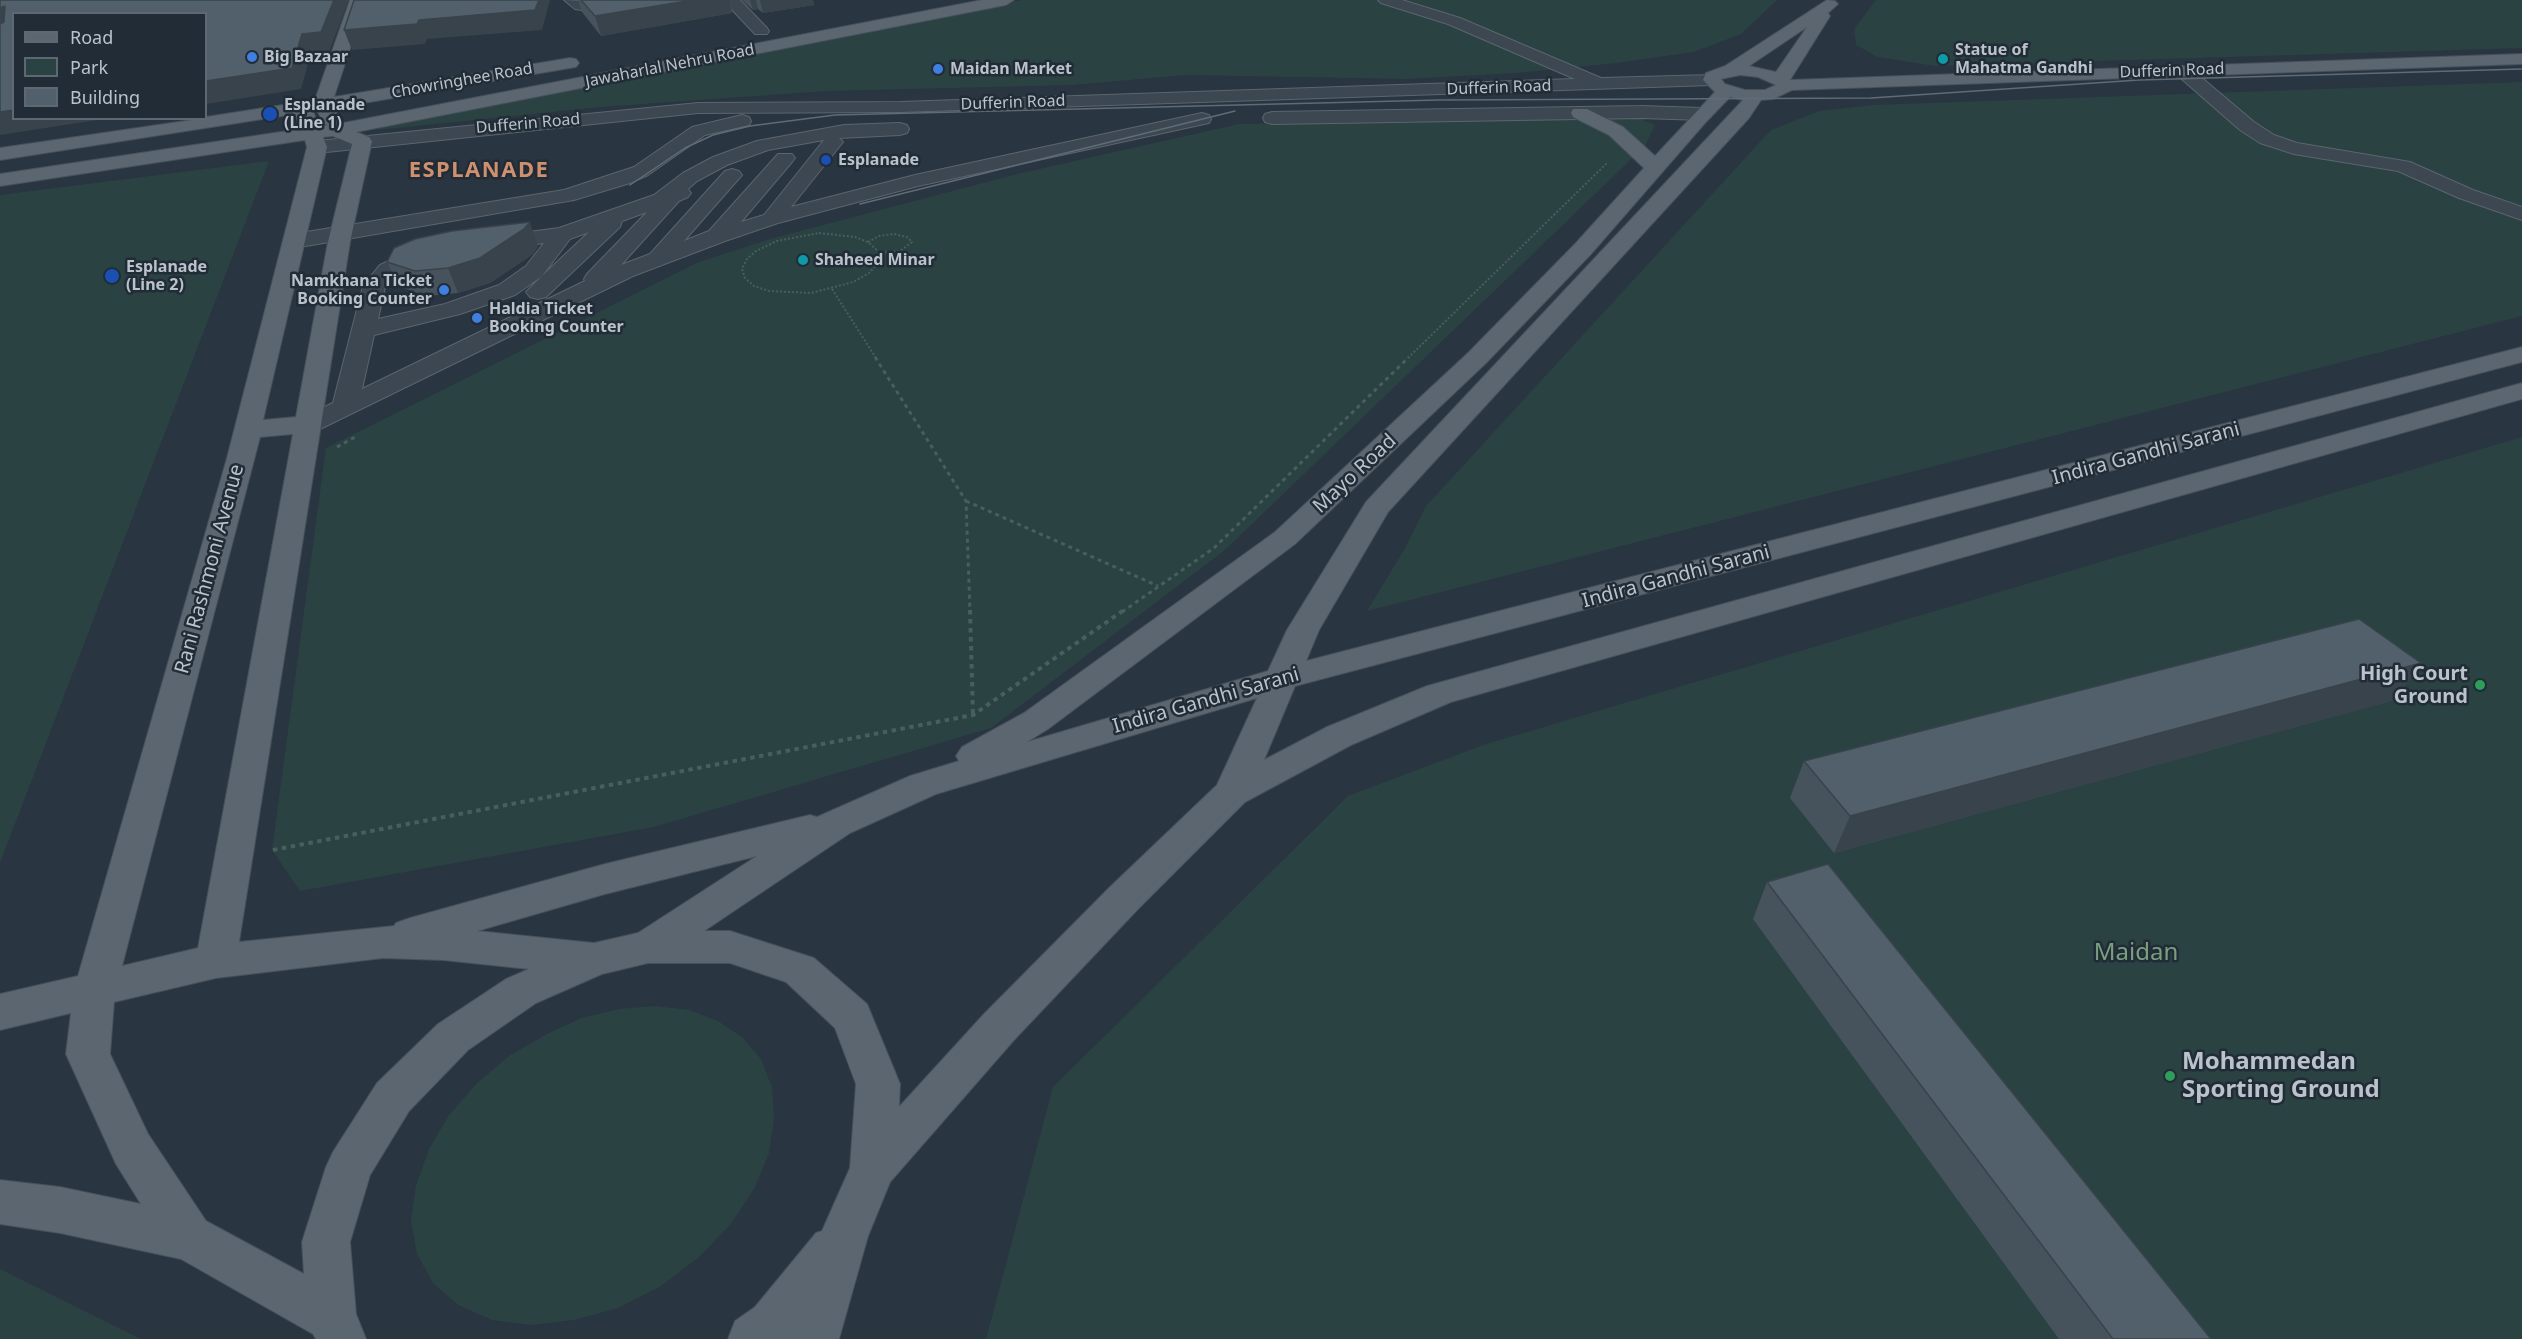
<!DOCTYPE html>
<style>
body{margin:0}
#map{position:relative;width:2522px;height:1339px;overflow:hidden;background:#293541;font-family:"Noto Sans",sans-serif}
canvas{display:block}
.legend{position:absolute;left:12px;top:12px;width:195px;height:108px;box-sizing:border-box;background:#212c36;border:2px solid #5e6872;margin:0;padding:8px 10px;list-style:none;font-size:18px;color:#bac2cb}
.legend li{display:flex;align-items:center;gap:12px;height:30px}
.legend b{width:30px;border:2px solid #5e6872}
</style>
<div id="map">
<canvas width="2522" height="1339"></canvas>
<ul class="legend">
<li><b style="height:8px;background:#5b6670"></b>Road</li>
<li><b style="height:16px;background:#2b4242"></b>Park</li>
<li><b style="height:16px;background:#52606b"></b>Building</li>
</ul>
</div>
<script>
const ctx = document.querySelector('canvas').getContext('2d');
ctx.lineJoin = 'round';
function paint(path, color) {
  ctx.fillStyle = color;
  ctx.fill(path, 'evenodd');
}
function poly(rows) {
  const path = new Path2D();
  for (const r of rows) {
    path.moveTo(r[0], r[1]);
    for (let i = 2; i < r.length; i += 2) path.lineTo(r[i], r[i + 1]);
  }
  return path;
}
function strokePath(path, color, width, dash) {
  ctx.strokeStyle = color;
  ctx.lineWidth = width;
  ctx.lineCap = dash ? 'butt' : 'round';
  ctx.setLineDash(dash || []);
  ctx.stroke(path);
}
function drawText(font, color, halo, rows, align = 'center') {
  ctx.font = font + ' "Noto Sans",sans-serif';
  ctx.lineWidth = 5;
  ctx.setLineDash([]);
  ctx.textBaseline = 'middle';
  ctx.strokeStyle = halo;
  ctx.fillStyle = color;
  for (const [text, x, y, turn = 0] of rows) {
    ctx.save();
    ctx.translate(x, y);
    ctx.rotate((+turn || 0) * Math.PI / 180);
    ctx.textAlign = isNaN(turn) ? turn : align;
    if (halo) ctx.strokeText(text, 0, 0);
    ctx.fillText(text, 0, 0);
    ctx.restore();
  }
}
paint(poly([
 [1023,0,1777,0,1741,34,1694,52,1616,63,1516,73,1405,79,1185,75,1073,85,827,91,601,107,377,130,418,110],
 [1876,0,2522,0,2522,48,1935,66,1878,57,1856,45,1854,29],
 [2522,82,2522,316,1367,611,1405,548,1426,506,1771,130,1819,111,1873,105],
 [1633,116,1655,125,1645,146,1225,550,991,728,654,827,300,891,272,850,326,448,699,262,770,239,1017,174,1239,124],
 [269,161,0,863,0,195],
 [2522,437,2522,1339,986,1339,1053,1087,1348,796,1483,745],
 [655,1006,689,1010,718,1021,742,1037,761,1059,772,1087,774,1119,769,1153,754,1189,730,1225,699,1257,661,1286,618,1308,574,1320,531,1325,492,1320,458,1305,433,1283,417,1254,411,1221,416,1185,429,1149,449,1115,477,1083,509,1056,545,1035,581,1018,619,1009],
 [0,1269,141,1339,0,1339]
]), '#2b4242');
const minor = poly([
 [564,0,584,1,646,0,638,5,587,11,575,9,564,0],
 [723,0,740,0,767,28,769,31,767,34,755,34,723,0],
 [1378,0,1402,0,1460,18,1601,78,1712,75,1718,76,1721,80,1718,84,1712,85,900,112,698,113,317,153,310,151,307,147,310,143,317,141,698,103,900,102,1575,79,1448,24,1381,3,1378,0],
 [2183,66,2189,67,2254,122,2274,135,2297,143,2410,162,2473,190,2522,207,2522,220,2459,198,2398,171,2294,154,2260,143,2240,130,2177,75,2174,71,2177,67,2183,66],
 [1641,106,1703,108,1710,110,1712,114,1710,118,1703,120,1641,118,1272,124,1265,122,1263,118,1265,114,1272,112,1641,106],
 [1202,113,1209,115,1211,119,1209,123,918,186,778,223,725,241,633,276,318,430,309,432,300,430,296,424,300,418,333,403,363,286,380,265,410,251,432,246,440,248,443,253,440,258,425,261,396,275,385,287,378,319,445,304,499,285,526,266,544,243,491,250,483,248,480,243,483,238,559,228,654,195,683,173,713,157,757,141,844,125,900,123,907,125,909,129,907,133,900,135,839,138,843,142,791,207,915,175,1202,113],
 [824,140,764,215,741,222,792,162,795,158,792,154,778,154,709,231,684,241,742,175,739,171,732,169,725,171,650,254,621,265,679,201,688,197,691,193,688,189,697,181,727,165,768,150,824,140],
 [647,212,587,274,584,279,585,281,362,389,374,335,460,314,515,295,542,276,526,292,530,297,538,299,546,297,620,227,622,221,647,212],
 [589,232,542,276,570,239,589,232],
 [742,115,749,117,751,121,749,125,705,135,648,175,630,183,574,200,294,248,286,246,283,241,286,236,294,234,564,190,634,167,692,127,742,115]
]);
const major = poly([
 [350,0,366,0,334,97,570,58,576,59,579,63,576,67,570,68,334,108,340,120,338,124,982,0,1014,0,1006,5,356,132,369,137,372,141,350,242,239,942,394,926,396,923,410,918,605,864,810,815,817,817,910,776,959,761,956,756,962,747,1024,713,1275,532,1468,353,1575,244,1644,168,1609,135,1573,117,1571,113,1573,109,1587,109,1623,127,1655,156,1715,92,1703,80,1706,73,1725,66,1827,0,1835,1,1838,4,1828,13,1830,16,1790,80,2522,54,2522,64,1792,90,1773,99,1761,100,1749,118,1388,512,1319,630,1306,661,2522,347,2522,362,1295,686,1264,760,1327,727,1427,686,2522,383,2522,399,1451,702,1351,745,1245,802,1138,909,1014,1040,890,1182,868,1236,839,1339,728,1339,735,1321,755,1307,816,1233,822,1231,850,1168,856,1084,835,1028,786,982,730,963,648,963,602,974,536,1003,468,1050,409,1111,370,1175,350,1242,356,1314,366,1339,316,1339,313,1334,181,1259,60,1233,0,1224,0,1180,60,1187,141,1204,116,1164,66,1054,71,1013,0,1030,0,994,78,976,227,458,307,147,305,140,0,186,0,174,301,129,295,114,0,160,0,148,206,118,206,117,315,100,350,0],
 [1807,27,1776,72,1749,66,1807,27],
 [1740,75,1758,77,1776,85,1765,90,1745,90,1725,84,1721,79,1740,75],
 [1730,97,1743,100,1366,502,1287,630,1268,671,1027,742,1048,729,1295,544,1486,363,1591,254,1705,123,1730,97],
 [317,110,324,124,329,125,319,127,313,111,317,110],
 [333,136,352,144,328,242,296,417,263,420,327,147,323,137,333,136],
 [293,434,198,948,122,966,260,437,293,434],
 [1257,698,1217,785,1110,887,984,1014,899,1107,900,1084,867,1004,814,958,730,931,704,931,850,833,936,794,1257,698],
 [757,856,638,933,594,943,477,931,605,894,757,856],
 [383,958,443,960,529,969,506,979,438,1024,377,1083,333,1152,326,1167,302,1242,304,1274,206,1221,148,1134,110,1054,114,1002,216,978,383,958]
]);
strokePath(minor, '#5b656e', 2);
strokePath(major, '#46505a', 2);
strokePath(poly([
 [819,233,855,237,868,242,878,251,878,263,869,273,853,282,811,293,769,291,754,286,745,278,742,269,747,259,756,251,777,241,819,233],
 [868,242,879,236,894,234,907,237,912,242,900,251,879,253],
 [832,289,876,358],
 [1408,358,1608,162]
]), '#495e5e', 2, [2, 2]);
strokePath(poly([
 [875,357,966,501,970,612],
 [337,447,357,436],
 [966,501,1158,586],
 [1122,612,1214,548,1409,357]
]), '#495e5e', 3, [4, 4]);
strokePath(poly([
 [970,610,973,715],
 [273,850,973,715,1124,610]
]), '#495e5e', 4, [4.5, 4.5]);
paint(minor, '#3d4751');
paint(major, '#5b6670');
strokePath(poly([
 [630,185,685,148,713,135,750,126,835,115,1439,100,1871,98,2139,80,2522,69],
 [860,204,1235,111]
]), '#5f6c77', 1.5);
paint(poly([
 [578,0,729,0,732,13,601,36,582,12],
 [742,0,813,0,814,5,763,13,758,9,753,10],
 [538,246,533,254,490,283,458,293,426,296,398,286,387,262],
 [2421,663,2394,700,1834,853,1790,798,1804,761],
 [1767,882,2211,1339,2059,1339,1753,919]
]), '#47535c');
paint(poly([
 [334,0,349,0,329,52,311,54,301,89,206,104,206,81,302,34],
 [539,0,550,0,542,30,427,39,425,44,352,50,344,30,419,20],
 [693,0,729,0,732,13,601,36,595,16],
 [750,0,756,0,758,9,753,10],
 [760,0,813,0,814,5,763,13],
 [5,6,14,22,0,33,0,8],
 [14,110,14,118,110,118,0,135,0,112],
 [530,222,538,246,533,254,490,283,458,293,448,268],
 [2421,663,2394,700,1834,853,1850,816]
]), '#39434b');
const building = poly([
 [0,0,334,0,321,32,302,34,292,68,206,81,206,14,14,14,14,110,0,112,0,24,4,22,5,6,0,8,0,0],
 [354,0,539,0,535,10,419,20,417,24,344,30,354,0],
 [581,0,693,0,595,16,581,0],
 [530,222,524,229,480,258,448,268,415,271,387,262,394,248,415,239,452,231,530,222],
 [2359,619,2421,663,1850,816,1804,761,2359,619],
 [1828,864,2211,1339,2113,1339,1767,882,1828,864]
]);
paint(building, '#52606b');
strokePath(building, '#39434b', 1.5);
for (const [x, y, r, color] of [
 [252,57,6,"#3f7fe0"],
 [1943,59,6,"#0f9aa8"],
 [938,69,6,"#3f7fe0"],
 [270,114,8,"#1a4fb4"],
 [826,160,6,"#1a4fb4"],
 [803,260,6,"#0f9aa8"],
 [112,276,8,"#1a4fb4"],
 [444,290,6,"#3f7fe0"],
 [477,318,6,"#3f7fe0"],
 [2480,685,6,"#2e9e5b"],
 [2170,1076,6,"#2e9e5b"]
]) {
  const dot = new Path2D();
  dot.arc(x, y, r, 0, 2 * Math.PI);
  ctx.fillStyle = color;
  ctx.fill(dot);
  strokePath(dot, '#212c36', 2);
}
drawText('bold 16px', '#bac2cb', '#212c36', [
 ["Statue of",1955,50],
 ["Mahatma Gandhi",1955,68],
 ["Big Bazaar",264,57],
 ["Maidan Market",950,69],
 ["Esplanade",284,105],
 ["(Line 1)",284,123],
 ["Esplanade",838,160],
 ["Shaheed Minar",815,260],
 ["Esplanade",126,267],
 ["(Line 2)",126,285],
 ["Namkhana Ticket",432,281,"right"],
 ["Booking Counter",432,299,"right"],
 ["Haldia Ticket",489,309],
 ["Booking Counter",489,327]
], 'left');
drawText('16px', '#bac2cb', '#212c36', [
 ["Jawaharlal Nehru Road",670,66,-11],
 ["Dufferin Road",2172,71,-2],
 ["Chowringhee Road",462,81,-10],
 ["Dufferin Road",1499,88,-2],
 ["Dufferin Road",1013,103,-2],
 ["Dufferin Road",528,124,-5]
]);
drawText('20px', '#bac2cb', '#212c36', [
 ["Indira Gandhi Sarani",2146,454,-15],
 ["Mayo Road",1355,474,-43],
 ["Rani Rashmoni Avenue",210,569,-75],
 ["Indira Gandhi Sarani",1676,577,-15],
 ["Indira Gandhi Sarani",1206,701,-16]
]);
drawText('bold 20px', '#bac2cb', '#212c36', [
 ["High Court",2468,674],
 ["Ground",2468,697]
], 'right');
ctx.letterSpacing = '1.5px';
drawText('bold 22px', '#cf9070', '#212c36', [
 ["ESPLANADE",479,171]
]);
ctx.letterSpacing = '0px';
drawText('24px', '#7a9f7f', '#212c36', [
 ["Maidan",2136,953]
]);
drawText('bold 24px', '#bac2cb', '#212c36', [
 ["Mohammedan",2182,1062],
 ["Sporting Ground",2182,1090]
], 'left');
</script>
